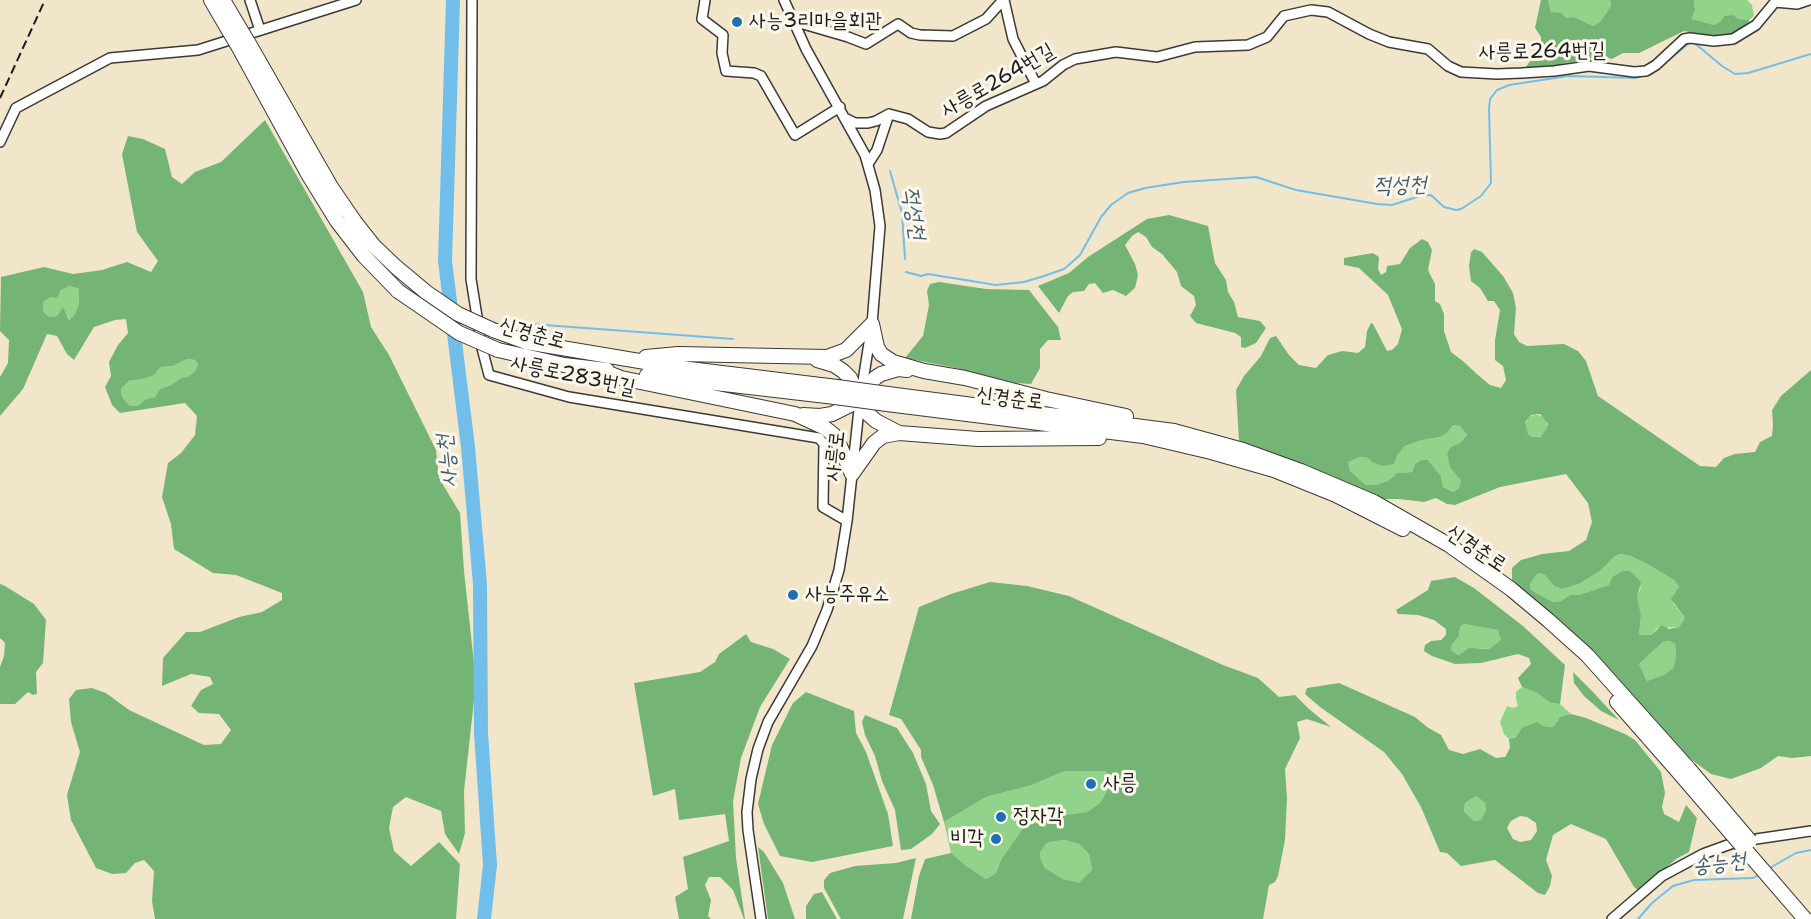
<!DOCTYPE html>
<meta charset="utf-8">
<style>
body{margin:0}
canvas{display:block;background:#f1e6ca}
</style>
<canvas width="1811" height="919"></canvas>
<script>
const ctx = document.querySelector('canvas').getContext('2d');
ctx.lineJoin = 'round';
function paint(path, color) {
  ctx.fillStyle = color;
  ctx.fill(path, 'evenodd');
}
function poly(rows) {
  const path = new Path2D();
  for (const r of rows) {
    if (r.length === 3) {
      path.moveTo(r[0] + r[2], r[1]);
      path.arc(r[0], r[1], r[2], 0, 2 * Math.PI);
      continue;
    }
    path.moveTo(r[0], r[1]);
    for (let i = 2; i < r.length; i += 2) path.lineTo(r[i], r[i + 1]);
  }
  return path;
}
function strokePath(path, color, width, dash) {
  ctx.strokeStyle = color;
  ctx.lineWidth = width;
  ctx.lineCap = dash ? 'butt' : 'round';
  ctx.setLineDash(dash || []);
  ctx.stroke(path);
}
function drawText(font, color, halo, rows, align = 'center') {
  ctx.font = font + ' "Shantell Sans","Poor Story",sans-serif';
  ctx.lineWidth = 6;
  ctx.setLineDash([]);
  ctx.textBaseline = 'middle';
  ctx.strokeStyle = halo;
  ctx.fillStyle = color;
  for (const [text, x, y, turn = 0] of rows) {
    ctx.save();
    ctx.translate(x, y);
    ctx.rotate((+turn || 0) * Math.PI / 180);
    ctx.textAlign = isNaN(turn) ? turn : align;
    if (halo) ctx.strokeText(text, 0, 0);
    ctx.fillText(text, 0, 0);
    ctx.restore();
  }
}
paint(poly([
 [1548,0,1610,0,1611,6,1600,22,1593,26,1574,17,1566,18,1551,12],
 [1694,0,1747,0,1752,5,1754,16,1749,20,1738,19,1714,25,1690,19,1695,10],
 [70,286,79,289,79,304,76,315,70,320,63,308,57,316,49,317,43,311,43,302,61,290],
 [187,359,195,360,198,365,195,371,187,378,181,378,171,385,161,389,155,397,146,399,138,406,130,406,122,397,121,389,129,381,142,379,160,367,173,366],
 [1536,426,11],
 [1453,425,1460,426,1467,435,1461,442,1451,447,1461,480,1459,488,1453,492,1443,487,1441,476,1428,460,1421,460,1415,464,1412,472,1397,473,1388,481,1375,485,1366,485,1350,471,1348,462,1352,460,1360,457,1368,458,1396,455,1405,446,1422,440,1440,437,1447,433],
 [1620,554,1631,556,1649,565,1674,580,1679,587,1673,603,1685,618,1679,627,1657,628,1651,635,1639,635,1641,615,1636,598,1641,588,1630,571,1622,571,1612,577,1609,585,1579,595,1570,595,1561,601,1553,602,1531,590,1530,584,1538,573,1545,575,1554,586,1562,589,1579,584,1600,571,1615,556],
 [1464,624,1498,630,1502,640,1489,649,1480,648,1460,655,1452,651,1451,646,1459,636,1460,627],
 [1669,641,1675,644,1676,658,1673,668,1664,675,1647,681,1639,664,1663,642],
 [1522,687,1537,693,1551,703,1560,704,1571,714,1560,717,1553,727,1543,726,1509,739,1504,734,1500,722,1507,706,1513,708,1518,706,1516,699,1516,692],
 [1065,771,1105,771,1113,780,1100,803,1087,812,1049,819,1001,860,996,873,986,879,965,865,951,853,944,822,986,797,1032,785],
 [1476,796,1485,803,1486,810,1481,820,1474,821,1464,811,1465,803],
 [1064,840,1079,844,1089,854,1092,870,1079,884,1063,879,1045,868,1041,860,1040,853,1045,845,1049,842]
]), '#91d38a');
paint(poly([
 [1541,0,1548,0,1551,12,1561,13,1566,18,1574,17,1593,26,1600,22,1611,6,1610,0,1694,0,1695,10,1691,19,1714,25,1720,22,1725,16,1733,15,1738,19,1749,20,1748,25,1737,33,1721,38,1684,31,1639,53,1623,53,1612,59,1603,56,1588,60,1564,63,1555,68,1527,71,1525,68,1541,47,1541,37,1535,28],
 [265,120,363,292,371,327,389,355,436,450,439,478,460,513,464,571,476,682,464,791,465,833,459,854,445,834,441,811,406,797,393,807,389,828,394,851,411,866,439,842,460,864,456,919,155,919,152,901,154,871,144,860,135,863,126,873,112,874,96,868,71,820,67,795,80,752,71,722,69,699,76,690,92,688,106,693,129,710,204,745,221,744,231,730,219,714,199,713,191,706,201,690,213,684,210,677,191,674,162,686,163,658,186,632,200,632,239,617,262,612,282,600,282,593,236,575,213,573,174,549,171,524,162,497,168,463,181,453,195,435,197,416,185,403,120,413,112,405,105,387,111,376,109,362,118,345,128,333,126,319,115,320,94,327,74,360,67,354,57,336,47,334,23,389,0,416,0,377,8,363,9,340,0,331,1,277,44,267,73,274,102,270,127,262,151,272,158,261,137,232,122,154,128,136,143,139,165,149,172,177,182,184,195,172,221,162],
 [70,286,79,289,79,304,75,315,69,320,63,307,57,316,49,317,43,311,43,302,51,297,57,298,61,290],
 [187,359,195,360,198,365,195,371,188,377,181,378,171,385,160,389,155,397,146,399,138,406,130,406,122,397,121,389,129,381,142,379,154,375,160,367,173,366],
 [1169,215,1208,226,1215,263,1226,280,1228,292,1234,302,1238,317,1260,321,1266,328,1256,343,1245,348,1241,347,1241,337,1235,333,1196,323,1190,316,1196,305,1194,296,1181,286,1177,272,1162,254,1152,247,1146,237,1138,232,1132,236,1125,245,1135,264,1138,275,1135,288,1126,296,1113,290,1103,293,1095,283,1089,284,1084,291,1073,292,1068,296,1059,313,1038,286,1069,273,1088,257,1147,219],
 [1422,239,1428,242,1432,250,1428,270,1435,284,1435,301,1440,304,1444,314,1444,331,1451,352,1464,362,1478,375,1490,385,1501,388,1506,380,1503,366,1495,360,1495,340,1500,310,1494,301,1488,301,1480,288,1471,281,1469,266,1471,252,1474,249,1482,252,1503,276,1513,293,1516,308,1514,334,1519,342,1527,346,1564,344,1578,351,1586,361,1598,396,1700,466,1716,467,1724,458,1735,454,1755,452,1760,442,1772,436,1773,425,1772,410,1781,396,1811,370,1811,756,1792,758,1778,756,1761,768,1731,779,1711,774,1685,755,1590,648,1550,613,1512,583,1512,568,1521,560,1542,554,1569,551,1586,540,1592,522,1588,503,1566,474,1500,487,1455,505,1447,504,1436,498,1424,502,1399,499,1379,499,1334,477,1239,441,1236,390,1244,376,1261,356,1270,338,1276,336,1289,355,1299,365,1316,368,1328,355,1342,351,1358,353,1365,347,1367,331,1371,323,1373,324,1387,351,1392,350,1398,344,1402,329,1388,295,1359,268,1344,265,1344,258,1373,253,1379,257,1378,269,1381,275,1386,272,1387,266,1400,264,1410,248],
 [1540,414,1548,424,1546,430,1540,437,1533,437,1528,434,1525,422,1531,415],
 [1453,425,1460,426,1467,435,1461,442,1451,447,1447,453,1450,467,1461,480,1459,488,1453,492,1443,487,1441,476,1428,460,1421,460,1415,464,1412,472,1397,473,1388,481,1375,485,1366,485,1350,471,1348,462,1360,457,1368,458,1372,462,1383,466,1394,464,1397,455,1405,446,1422,440,1440,437,1447,433],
 [1620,554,1631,556,1649,565,1674,580,1679,587,1671,599,1685,618,1679,627,1669,629,1662,625,1651,635,1639,635,1641,615,1637,598,1641,582,1630,571,1622,571,1612,577,1609,585,1579,595,1570,595,1561,601,1553,602,1531,590,1530,584,1538,573,1545,575,1554,586,1562,589,1579,584,1600,571,1615,556],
 [1669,641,1675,644,1676,658,1673,668,1664,675,1647,681,1639,664,1663,642],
 [939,282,986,289,1029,290,1058,327,1061,340,1048,340,1040,349,1040,368,1031,384,1015,383,956,368,905,358,923,336,929,305,927,291,930,284],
 [1455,577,1474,588,1523,626,1565,665,1560,704,1551,703,1537,693,1522,687,1518,678,1531,664,1529,658,1518,654,1481,663,1455,664,1432,656,1424,651,1425,645,1431,641,1441,640,1446,635,1446,629,1434,620,1418,615,1398,614,1396,610,1428,590,1431,581],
 [1464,624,1498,630,1501,640,1489,649,1469,648,1459,655,1452,651,1451,646,1459,636,1460,627],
 [990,582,1027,586,1069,596,1223,665,1258,678,1279,697,1295,695,1309,709,1331,727,1307,719,1297,722,1300,738,1285,769,1287,798,1285,840,1278,876,1275,882,1269,885,1263,919,911,919,919,876,925,859,951,853,965,865,986,879,996,873,1001,860,1025,826,1067,815,1087,812,1100,803,1113,780,1105,771,1065,771,1032,785,986,797,944,822,933,785,921,757,921,750,901,719,889,715,919,607,951,594],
 [1064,840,1079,844,1089,854,1092,870,1079,883,1063,879,1045,868,1041,860,1040,853,1045,845,1049,842],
 [0,584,5,586,34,604,46,620,43,663,36,672,37,694,33,695,28,692,15,704,0,704,0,667,4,656,5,643,0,638],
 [746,634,751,642,773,649,790,659,760,707,741,758,733,801,736,858,745,919,744,919,733,890,720,877,709,877,705,885,711,900,708,916,711,919,679,919,675,897,688,889,683,857,729,841,725,814,679,820,675,789,653,796,634,683,700,672,715,662,719,654],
 [1573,672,1592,691,1619,720,1601,711,1584,696,1574,683],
 [1339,683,1415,717,1427,727,1441,735,1449,750,1463,754,1480,749,1496,758,1505,757,1510,748,1509,739,1516,737,1522,728,1537,722,1543,726,1553,727,1560,717,1571,714,1586,718,1625,734,1635,740,1661,772,1665,793,1662,807,1664,814,1679,822,1686,805,1697,818,1689,852,1676,859,1639,891,1634,887,1606,839,1571,824,1553,835,1546,860,1552,876,1550,886,1545,895,1538,893,1495,860,1461,866,1447,853,1440,852,1421,807,1402,774,1384,752,1320,707,1305,694,1307,688],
 [1476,796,1485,803,1486,810,1481,820,1474,821,1464,811,1465,803],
 [1520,816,1527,817,1536,823,1537,831,1531,840,1520,842,1513,839,1507,828,1511,821],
 [806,692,854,711,856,733,866,752,888,814,893,846,812,862,780,856,764,824,758,804,772,745,793,703],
 [865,715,897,728,913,753,926,784,931,811,940,824,932,834,911,849,901,850,895,810,882,781,875,756,865,735,862,722],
 [758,847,764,852,783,883,795,919,768,919],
 [916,858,903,919,841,919,824,888,824,880,830,873,855,866,896,863],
 [822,892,837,919,806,919,806,906,814,894]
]), '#74b576');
strokePath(poly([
 [1662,65,1692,41,1722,66,1735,74,1748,73,1811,54],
 [890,171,902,213,905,259],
 [906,272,921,276,928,274,996,285,1024,282,1041,277,1064,269,1080,255,1101,217,1111,205,1128,193,1145,188,1184,182,1256,177,1296,190,1377,204,1392,205,1420,196,1431,195,1444,207,1456,210,1461,209,1481,196,1491,183,1489,109,1490,99,1497,90,1509,85,1568,76,1636,78,1644,75],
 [531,324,733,339],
 [1768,869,1796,853,1811,850],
 [1638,919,1652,903,1673,886,1694,880,1753,878,1760,874]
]), '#71beeb', 2);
strokePath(poly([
 [453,0,445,261,468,447,480,584,481,733,490,865,484,919]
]), '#71beeb', 14);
const minor = poly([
 [250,0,260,30],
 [472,0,471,279,482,348,489,375,569,397,819,438,824,444,823,507,847,521],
 [705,0,702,19,723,35,722,53,726,71,754,73,761,76,795,135,840,107],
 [1004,0,1013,39,1036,84],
 [793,21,848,37,866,44,898,24,911,33,920,35,953,36,986,19,1003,0],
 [847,119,855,123,868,123,876,121,889,114],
 [0,142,16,108,110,58,198,50,356,0],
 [868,164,877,150,889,114,908,119,928,132,940,134,946,133,986,106,1043,81,1063,65,1075,59,1116,52,1157,57,1195,47,1248,45,1267,37,1284,16,1311,10,1328,12,1369,34,1389,42,1428,49,1448,66,1461,72,1497,74,1522,73,1554,71,1589,66,1634,72,1646,71,1656,65,1684,39,1690,38,1714,41,1733,39,1756,25,1775,2,1797,4,1809,0],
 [761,919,748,830,747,812,751,779,758,749,768,722,812,646,827,610,839,570,847,521,860,400,872,324,880,226,875,190,865,155,806,49,784,0],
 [1612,919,1662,876,1703,854,1736,842,1811,831]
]);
const highway = poly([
 [211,0,229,31],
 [223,0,239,27],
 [248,42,331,187,355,222,374,246,396,267],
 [238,46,308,174,337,221,364,256,398,291],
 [872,324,877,347,881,354,893,362,924,371,965,378,1046,399,1126,416],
 [493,330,526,342,681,368,837,387],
 [498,350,564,365,607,370],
 [646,357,678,354,827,357,846,350,872,324],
 [817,360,834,365,843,371,850,378,867,413,876,421,899,433],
 [598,369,621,378,795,414,825,428,834,435,840,446,852,474,874,443,883,436,899,433,978,439,1099,438],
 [647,375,835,397],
 [888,394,1174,431,1243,450,1301,471,1374,502,1449,545,1511,589,1548,620,1587,655,1689,769],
 [887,404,1143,436,1211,452,1274,470,1336,495,1403,529],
 [803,415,820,416,832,414,860,400,875,378,881,374,898,369,907,370],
 [1617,702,1681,775]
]);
strokePath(minor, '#3c3a36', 12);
strokePath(highway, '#3c3a36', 16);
strokePath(minor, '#fff', 9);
strokePath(highway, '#fff', 14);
strokePath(poly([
 [0,98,45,0]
]), '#1c1c1c', 2, [9, 4.5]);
const highwayBridge = poly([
 [239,27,248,42],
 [229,31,238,46],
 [396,267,426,292,458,314,493,330],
 [398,291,459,333,498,350],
 [837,387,888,394],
 [835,397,887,404],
 [1689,769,1750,841],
 [1681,775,1805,919]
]);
strokePath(highwayBridge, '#3c3a36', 16, []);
strokePath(highwayBridge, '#fff', 14);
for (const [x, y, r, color] of [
 [737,22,6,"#1f6fb2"],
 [793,595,6,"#1f6fb2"],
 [1091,784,6,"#1f6fb2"],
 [1001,817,6,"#1f6fb2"],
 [996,839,6,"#1f6fb2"]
]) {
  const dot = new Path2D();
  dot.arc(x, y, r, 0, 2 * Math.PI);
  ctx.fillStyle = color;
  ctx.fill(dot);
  strokePath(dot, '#fbf7ec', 2);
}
drawText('21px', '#1c1c1c', '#fbf7ec', [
 ["사능3리마을회관",749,22],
 ["사능주유소",805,595],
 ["사릉",1103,784],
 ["정자각",1013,817],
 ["비각",984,839,"right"]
], 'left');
drawText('21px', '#1c1c1c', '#fbf7ec', [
 ["사릉로264번길",1542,52,-1],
 ["사릉로264번길",998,81,-30],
 ["신경춘로",532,334,15],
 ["사릉로283번길",573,376,12],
 ["신경춘로",1010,399,7],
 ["사릉로",836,456,-84],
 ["신경춘로",1476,549,34]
]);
drawText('italic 22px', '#3e5d6f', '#fbf7ec', [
 ["적성천",1400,186,-2],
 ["적성천",913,213,81],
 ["사능천",448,461,-96],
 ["송능천",1719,864,-6]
]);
</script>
